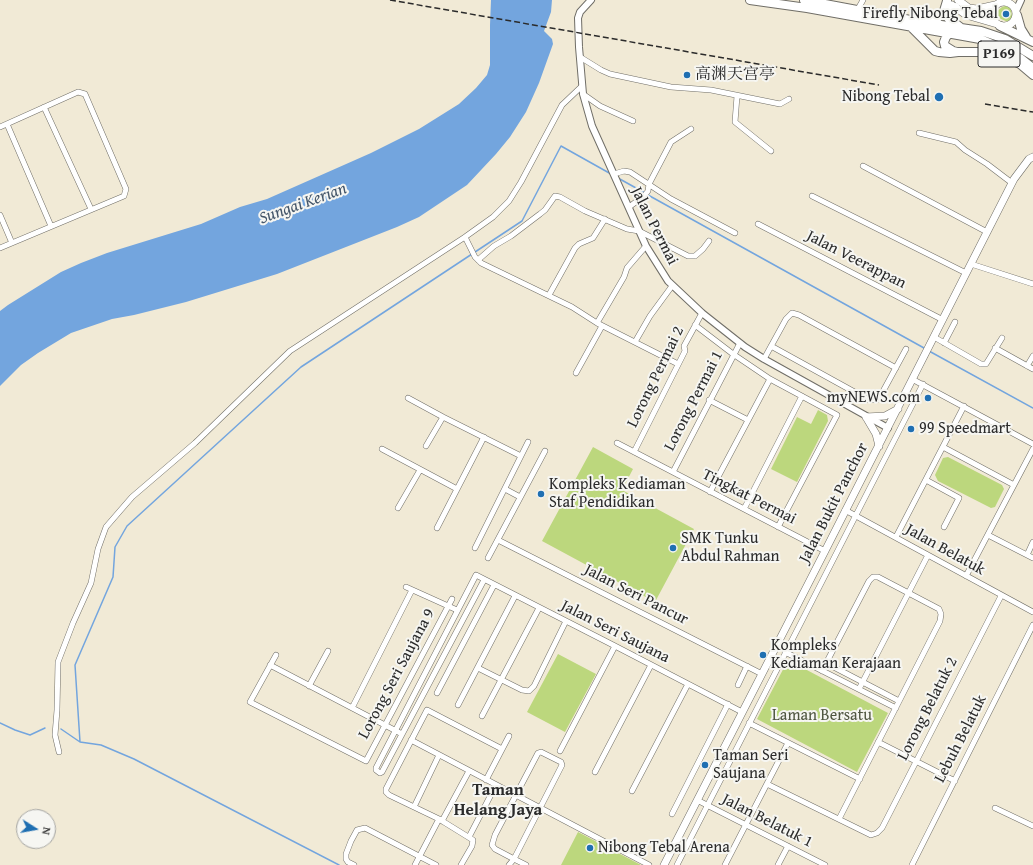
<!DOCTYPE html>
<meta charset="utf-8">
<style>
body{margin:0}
#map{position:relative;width:1033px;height:865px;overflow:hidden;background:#f1ead6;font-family:"Gentium Book Plus",serif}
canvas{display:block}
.north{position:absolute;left:16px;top:809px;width:40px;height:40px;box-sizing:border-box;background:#f6f6f2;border:1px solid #a5a5a2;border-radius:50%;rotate:101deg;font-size:11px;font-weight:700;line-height:16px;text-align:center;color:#2b2b2b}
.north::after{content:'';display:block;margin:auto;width:14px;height:18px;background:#1f6fb2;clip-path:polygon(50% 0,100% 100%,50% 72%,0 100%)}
</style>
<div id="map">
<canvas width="1033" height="865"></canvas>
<div class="north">N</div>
</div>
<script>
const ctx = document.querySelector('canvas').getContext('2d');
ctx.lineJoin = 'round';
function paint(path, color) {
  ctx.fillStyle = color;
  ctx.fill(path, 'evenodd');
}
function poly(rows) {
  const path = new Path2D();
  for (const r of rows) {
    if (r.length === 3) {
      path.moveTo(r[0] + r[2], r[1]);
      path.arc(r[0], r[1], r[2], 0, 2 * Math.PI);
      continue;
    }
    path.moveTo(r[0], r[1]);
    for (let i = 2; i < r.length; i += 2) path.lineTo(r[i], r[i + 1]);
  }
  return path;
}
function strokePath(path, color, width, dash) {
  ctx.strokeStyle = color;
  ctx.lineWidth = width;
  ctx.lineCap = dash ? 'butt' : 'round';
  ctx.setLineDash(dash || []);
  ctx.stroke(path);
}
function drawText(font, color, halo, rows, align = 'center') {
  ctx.font = font + ' "Gentium Book Plus","Noto Serif SC",serif';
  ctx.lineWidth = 4;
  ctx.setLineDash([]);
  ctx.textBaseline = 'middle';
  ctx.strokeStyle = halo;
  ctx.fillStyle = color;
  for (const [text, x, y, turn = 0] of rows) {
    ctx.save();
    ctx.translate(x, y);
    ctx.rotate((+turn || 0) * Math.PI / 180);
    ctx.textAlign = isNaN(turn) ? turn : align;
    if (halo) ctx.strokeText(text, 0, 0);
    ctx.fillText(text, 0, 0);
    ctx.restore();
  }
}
paint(poly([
 [1005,6,1010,7,1011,10,1012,16,1011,20,1008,22,1001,19,995,13,1002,7],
 [818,410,827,415,828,421,797,482,771,469,797,417,811,424],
 [593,447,633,469,622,490,694,529,655,602,542,541],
 [948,457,1002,485,1004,489,995,507,991,508,938,481,935,475,943,458],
 [558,654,596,674,565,732,527,712],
 [788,660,888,713,857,772,757,719],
 [578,832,641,865,561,865]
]), '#bcd77d');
paint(poly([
 [491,0,552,0,551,12,544,31,552,39,553,44,539,83,526,112,510,137,496,154,467,185,419,217,397,227,277,274,186,302,134,315,112,319,71,333,38,353,21,365,0,386,0,311,8,305,61,272,81,263,107,253,201,224,240,207,267,199,371,153,419,129,459,104,476,88,487,75,490,65,490,25]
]), '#73a5de');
strokePath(poly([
 [618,178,645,193],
 [648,195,924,348],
 [475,252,522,221,561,146,611,174],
 [929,351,1033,408],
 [0,723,15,730,30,735,45,728],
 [61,729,80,742,101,745,134,759,339,865],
 [80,742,75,665,113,577,115,547,127,526,301,367,472,254]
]), '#73a5de', 1.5);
const minor = poly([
 [858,9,863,0],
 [580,57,601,70,610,74,671,87,711,90,780,104,789,99],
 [583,94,600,106,633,121],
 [737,96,735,122,771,151],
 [44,107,91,209],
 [7,124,51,226],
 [0,127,78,92,85,94,126,189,124,196,0,248],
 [919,133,956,142,965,150,987,164,1012,183],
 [863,166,987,232],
 [614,174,624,171,630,172,671,199,735,233],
 [812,196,966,273],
 [629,207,644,196,648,191,649,184,671,142,691,129],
 [0,215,12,243],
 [758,224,943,320],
 [465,237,475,257,481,263,572,307,597,323,678,364],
 [478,260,494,246,511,236,540,214,545,210,555,196,560,197,585,211,627,229,639,231,688,256,695,256,703,249,709,241],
 [971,264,1033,284],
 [549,295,575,248,579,244,593,238,605,219],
 [597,323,624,277,627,268,646,246],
 [695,325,733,354,770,379,837,415,778,527],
 [934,337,981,364,986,364,1002,338],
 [635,342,650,316,672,286],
 [944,343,955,322],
 [771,346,869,400,877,400,881,395,906,349],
 [995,348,1033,369],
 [764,359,786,319,792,313,799,315,896,368],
 [1027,366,1033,356],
 [576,373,602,326],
 [912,379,1033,444],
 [408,398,443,417,521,456],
 [709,400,748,420],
 [617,443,825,551],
 [426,446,443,417],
 [943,447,1014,485],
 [382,449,457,489],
 [634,452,685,351,684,346,702,313],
 [673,472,740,343],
 [926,480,959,498,944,527],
 [505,489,520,497],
 [710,492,770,379],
 [398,508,420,470],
 [744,509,802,396],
 [845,510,1033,612],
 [437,528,484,437],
 [988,535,1033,558],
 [896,537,964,406],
 [498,540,762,674],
 [475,548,528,442],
 [1027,555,1033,542],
 [488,558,545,451],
 [966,576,1033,449],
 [484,580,382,772,380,773,376,770,376,768,476,575,615,646,742,712],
 [406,587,457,610],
 [785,652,896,708],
 [276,655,250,702,366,761,452,599],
 [826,663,899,701],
 [270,665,402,734],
 [478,668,522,690,529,691,534,686,566,621],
 [822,671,869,581,873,577,878,577,939,609,941,614,940,621,839,819],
 [738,685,747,666],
 [309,686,328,651],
 [859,689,928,555],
 [437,693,494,585],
 [458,705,515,596],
 [352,708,412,590],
 [482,716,539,608],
 [749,723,860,779],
 [411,740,649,865],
 [878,742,955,781],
 [560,751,615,646],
 [59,752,55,735,57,710,58,662,73,623,91,583,98,549,106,527,132,497,195,443,290,351,465,237,493,217,509,201,521,182,562,105,582,86],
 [595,772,651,665],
 [486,780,509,736],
 [767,784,871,835,877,833,882,828,1001,596],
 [632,791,688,684],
 [697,800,825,865],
 [414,807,439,755],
 [995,808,1033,826],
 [672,814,728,704],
 [442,821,469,771],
 [469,837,496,785],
 [354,865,348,862,346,859,346,854,351,841,357,830,365,828,436,865],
 [415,865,439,819],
 [461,865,472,846,473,840,439,819,389,795,386,792,386,789,427,710,502,749],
 [509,865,514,859,562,765,561,762,541,752,538,753,495,835,492,845,495,849,514,859,526,865],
 [677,865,923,384],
 [725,865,788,743],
 [778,865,788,846],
 [912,865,1033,625]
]);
const tertiary = poly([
 [591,0,580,12,578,18,579,47,583,94,592,126,646,246,668,281,702,313,745,347,764,359,888,428],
 [1002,2,1007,0],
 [1016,11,1021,0]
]);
const secondary = poly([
 [958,0,969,8,977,9,995,5],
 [1004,14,12],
 [952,5,966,15,997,24],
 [866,417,885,416,898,409],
 [866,417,876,434,879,446],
 [664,865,825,551,1014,179,1029,159,1033,157]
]);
const trunk = poly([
 [750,0,807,8,980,39,999,47,1020,58,1033,68],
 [804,0,921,22,981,31,1005,39,1033,56],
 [956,7,950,9,947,16,948,18,960,27],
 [1017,15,1021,29,1026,37],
 [928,21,938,18,944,11,947,1],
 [910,26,935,51,939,52,950,53,958,52,988,52,1002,55,1020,64,1033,75],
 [1000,26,1033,42],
 [950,33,946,37,944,42,945,46,953,51,957,52]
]);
strokePath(minor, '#706e67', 6);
strokePath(tertiary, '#706e67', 8);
strokePath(secondary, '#706e67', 8);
strokePath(trunk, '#706e67', 10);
strokePath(minor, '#fff', 5);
strokePath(tertiary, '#fff', 6);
strokePath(secondary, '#fff', 7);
strokePath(trunk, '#fff', 8);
strokePath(poly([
 [390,0,879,85],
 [985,104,1033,112]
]), '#2b2b2b', 1.5, [6, 3]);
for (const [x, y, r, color] of [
 [1006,14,4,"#1f6fb2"],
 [687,75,4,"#1f6fb2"],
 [939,97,5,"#1f6fb2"],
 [928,398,4,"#1f6fb2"],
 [911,429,4,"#1f6fb2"],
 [541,494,4,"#1f6fb2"],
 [673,548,4,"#1f6fb2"],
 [763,655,4,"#1f6fb2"],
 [705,765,4,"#1f6fb2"],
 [590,848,4,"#1f6fb2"]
]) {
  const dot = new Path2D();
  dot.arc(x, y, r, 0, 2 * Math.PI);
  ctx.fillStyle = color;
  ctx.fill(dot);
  strokePath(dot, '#f6f6f2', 1.5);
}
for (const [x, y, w] of [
 [999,54,42]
]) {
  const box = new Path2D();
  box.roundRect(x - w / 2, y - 13, w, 26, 3);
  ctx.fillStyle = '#f6f6f2';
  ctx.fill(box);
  strokePath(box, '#2b2b2b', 1);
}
drawText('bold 15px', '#2b2b2b', null, [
 ["P169",999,54]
]);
drawText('16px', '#2b2b2b', '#f6f6f2', [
 ["Firefly Nibong Tebal",998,14,"right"],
 ["高渊天宫亭",695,75],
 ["Nibong Tebal",930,97,"right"],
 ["myNEWS.com",920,398,"right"],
 ["99 Speedmart",919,429],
 ["Kompleks Kediaman",549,485],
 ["Staf Pendidikan",549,503],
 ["SMK Tunku",681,539],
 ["Abdul Rahman",681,557],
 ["Kompleks",771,646],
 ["Kediaman Kerajaan",771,664],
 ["Taman Seri",713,756],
 ["Saujana",713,774],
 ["Nibong Tebal Arena",598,848]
], 'left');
drawText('16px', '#2b2b2b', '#f6f6f2', [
 ["Jalan Permai",654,226,63],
 ["Jalan Veerappan",856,260,27],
 ["Lorong Permai 2",656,377,-64],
 ["Lorong Permai 1",694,401,-63],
 ["Tingkat Permai",749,497,27],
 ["Jalan Bukit Panchor",834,503,-63],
 ["Jalan Belatuk",945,550,29],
 ["Jalan Seri Pancur",636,595,27],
 ["Jalan Seri Saujana",615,632,27],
 ["Lorong Seri Saujana 9",397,674,-62],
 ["Lorong Belatuk 2",928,709,-63],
 ["Lebuh Belatuk",961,739,-63],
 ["Jalan Belatuk 1",767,821,27]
]);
drawText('16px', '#4f5640', '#f6f6f2', [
 ["Laman Bersatu",822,716]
]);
drawText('italic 17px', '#44566a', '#f6f6f2', [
 ["Sungai Kerian",303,204,-20]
]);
drawText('bold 17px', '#2b2b2b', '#f6f6f2', [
 ["Taman",498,791],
 ["Helang Jaya",498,811]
]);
</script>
